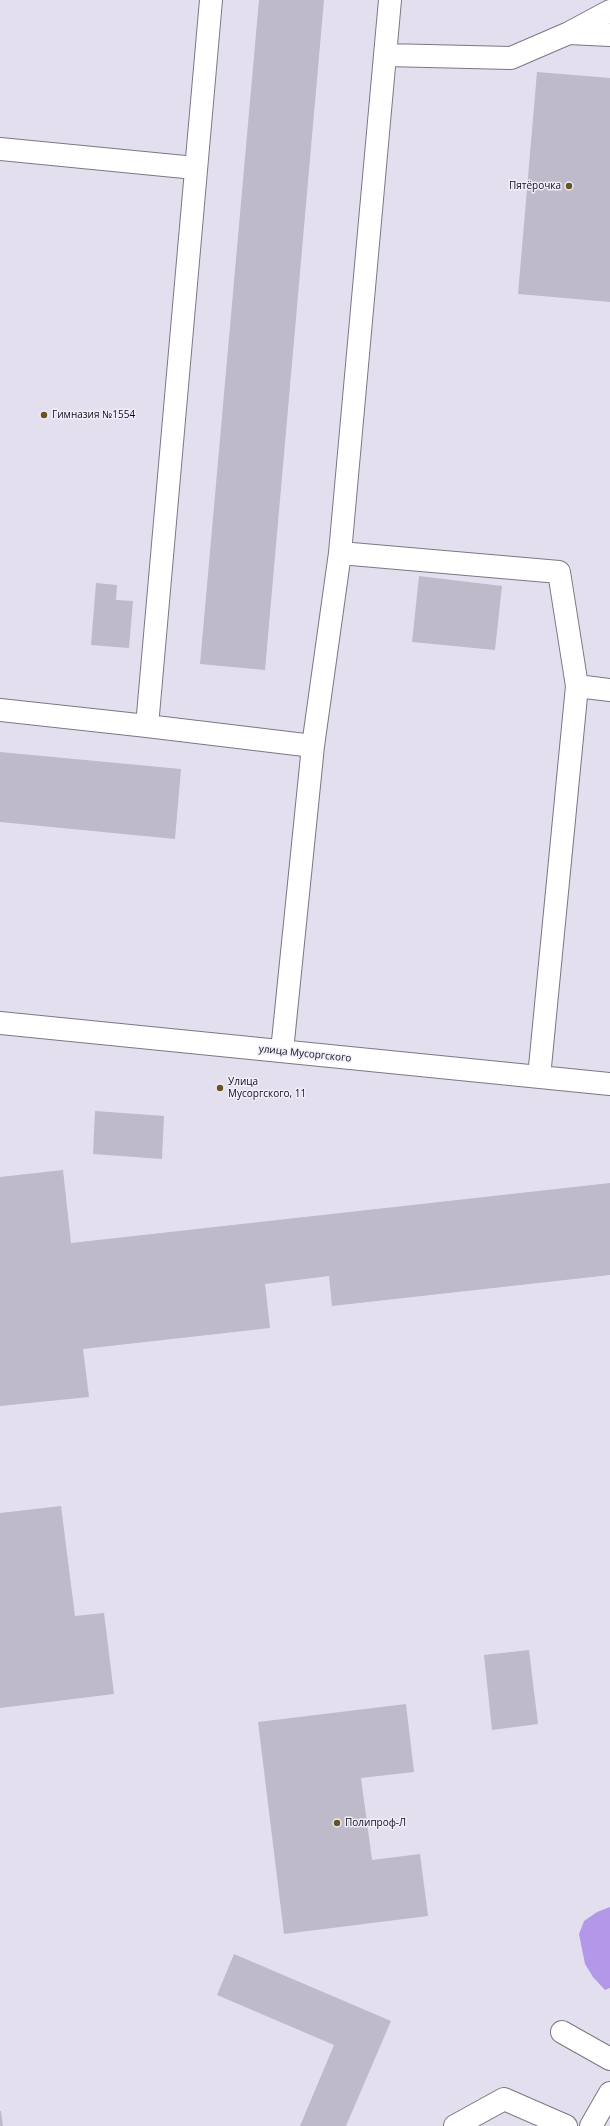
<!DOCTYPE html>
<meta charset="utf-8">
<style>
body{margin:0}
canvas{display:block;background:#e4dfee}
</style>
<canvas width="610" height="2126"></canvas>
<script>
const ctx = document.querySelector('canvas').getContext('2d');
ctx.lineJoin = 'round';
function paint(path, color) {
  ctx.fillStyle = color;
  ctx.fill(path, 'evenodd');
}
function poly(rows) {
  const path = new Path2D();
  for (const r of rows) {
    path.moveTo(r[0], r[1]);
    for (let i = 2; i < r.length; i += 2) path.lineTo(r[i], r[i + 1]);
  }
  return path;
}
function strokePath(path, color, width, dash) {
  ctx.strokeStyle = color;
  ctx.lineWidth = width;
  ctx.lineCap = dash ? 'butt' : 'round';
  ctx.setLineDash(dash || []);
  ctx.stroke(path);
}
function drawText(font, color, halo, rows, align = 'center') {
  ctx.font = font + ' "Open Sans",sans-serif';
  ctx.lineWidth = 3;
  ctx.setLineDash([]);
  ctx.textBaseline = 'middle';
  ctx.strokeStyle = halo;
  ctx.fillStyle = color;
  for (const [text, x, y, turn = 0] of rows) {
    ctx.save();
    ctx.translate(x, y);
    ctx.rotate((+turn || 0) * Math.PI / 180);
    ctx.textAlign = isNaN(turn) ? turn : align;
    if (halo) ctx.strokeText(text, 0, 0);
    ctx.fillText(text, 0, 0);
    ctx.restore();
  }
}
paint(poly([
 [610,1907,610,1988,605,1990,593,1977,585,1964,579,1934,584,1921,597,1912]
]), '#b397e9');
paint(poly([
 [259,0,324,0,265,670,200,664],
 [537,72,610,78,610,302,518,294],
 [419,576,502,586,495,650,412,642],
 [96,583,117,585,116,600,133,601,129,648,91,645],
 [0,752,181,769,175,839,0,822],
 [95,1111,164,1116,162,1159,93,1154],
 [63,1170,71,1243,610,1183,610,1275,332,1306,329,1276,265,1284,270,1328,83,1349,89,1397,0,1406,0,1177],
 [61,1506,75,1616,104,1613,114,1694,0,1708,0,1513],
 [529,1650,538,1724,492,1730,484,1655],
 [406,1704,414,1772,361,1778,372,1860,420,1854,428,1916,284,1934,258,1722],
 [234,1954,391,2021,346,2126,300,2126,334,2045,217,1995],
 [0,2111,1,2111,3,2126,0,2126]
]), '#bebac9');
const minor = poly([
 [211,0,147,726,313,746],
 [569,33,610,35],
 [386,55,511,58,569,33,610,11],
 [0,149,195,168],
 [340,553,559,572,577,686,610,690],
 [0,710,147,726],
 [0,1023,610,1084],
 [282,1051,313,746,340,553,390,0],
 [539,1077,577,686],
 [562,2032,610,2059],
 [455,2126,504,2099,566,2126],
 [591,2126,610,2093]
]);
strokePath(minor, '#7b7784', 24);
strokePath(minor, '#fff', 22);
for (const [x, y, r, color] of [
 [569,186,4,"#665422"],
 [44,415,4,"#665422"],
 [220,1088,4,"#665422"],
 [337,1823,4,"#665422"]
]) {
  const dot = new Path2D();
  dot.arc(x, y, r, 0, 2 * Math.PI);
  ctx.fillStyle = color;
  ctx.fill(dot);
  strokePath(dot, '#f1edfc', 1.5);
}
drawText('10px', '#121116', '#f1edfc', [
 ["Пятёрочка",561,186,"right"],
 ["Гимназия №1554",52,415],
 ["Улица",228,1082],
 ["Мусоргского, 11",228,1094],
 ["Полипроф-Л",345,1823]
], 'left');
drawText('10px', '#121116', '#f1edfc', [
 ["улица Мусоргского",305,1054,6]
]);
</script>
